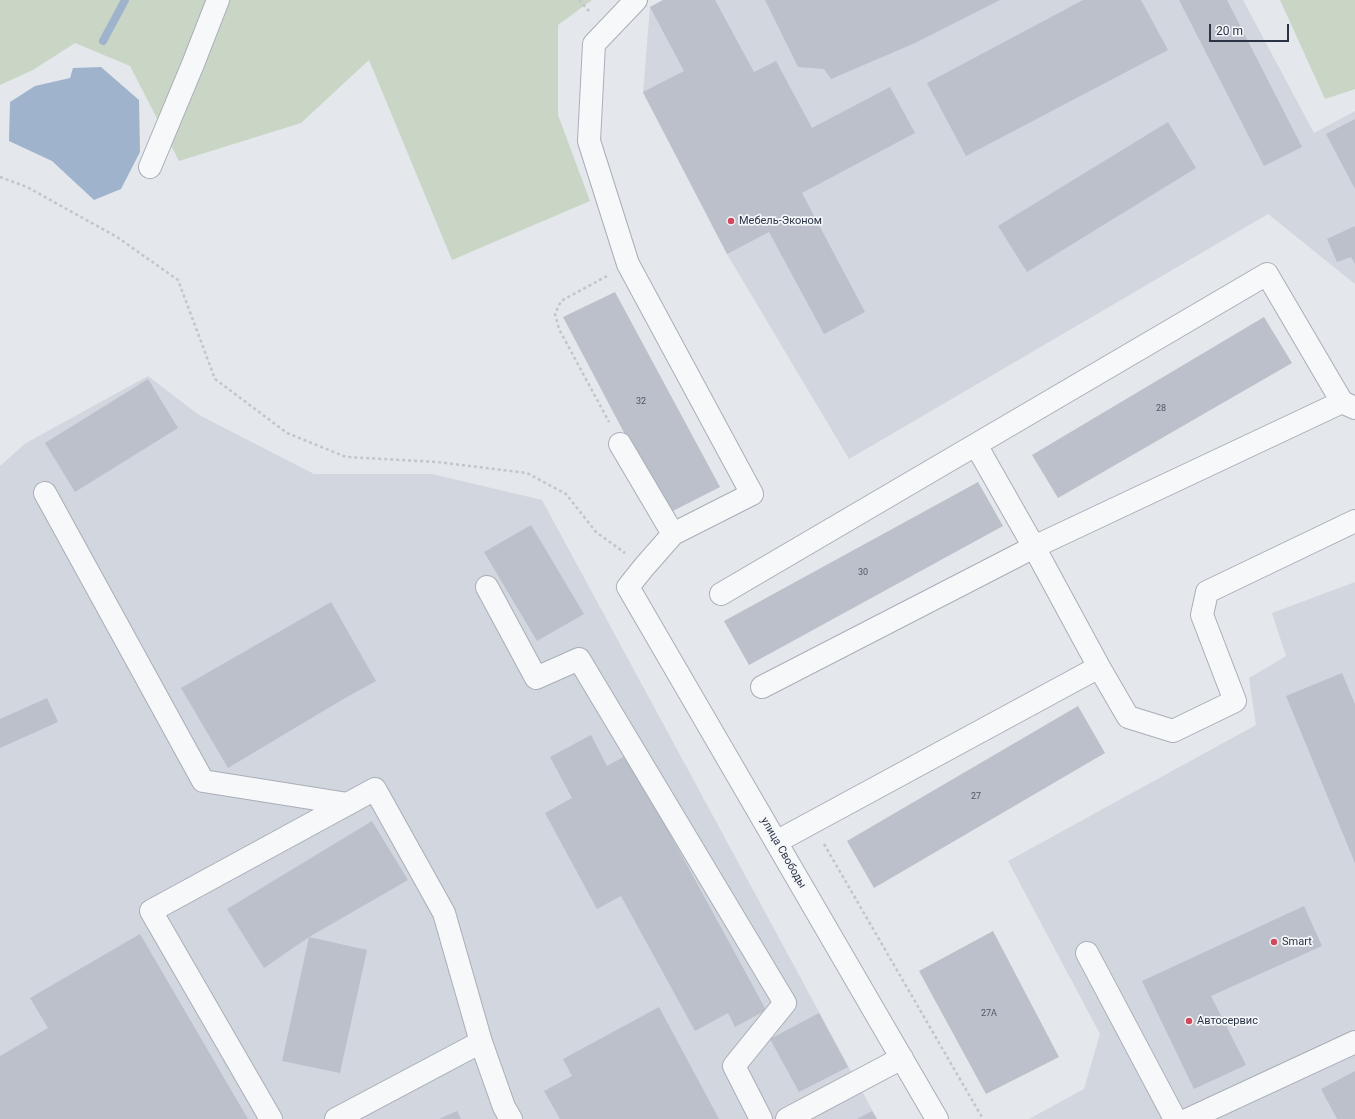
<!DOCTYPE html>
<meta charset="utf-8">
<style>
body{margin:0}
#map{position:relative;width:1355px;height:1119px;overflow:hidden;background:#e4e7ec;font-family:Roboto,sans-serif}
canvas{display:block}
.scale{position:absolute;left:1209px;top:24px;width:80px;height:18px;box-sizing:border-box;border:2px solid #2b3445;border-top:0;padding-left:5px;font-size:12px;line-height:14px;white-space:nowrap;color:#2b3445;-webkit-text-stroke:3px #f4f6f9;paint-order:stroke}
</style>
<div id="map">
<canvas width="1355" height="1119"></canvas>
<div class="scale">20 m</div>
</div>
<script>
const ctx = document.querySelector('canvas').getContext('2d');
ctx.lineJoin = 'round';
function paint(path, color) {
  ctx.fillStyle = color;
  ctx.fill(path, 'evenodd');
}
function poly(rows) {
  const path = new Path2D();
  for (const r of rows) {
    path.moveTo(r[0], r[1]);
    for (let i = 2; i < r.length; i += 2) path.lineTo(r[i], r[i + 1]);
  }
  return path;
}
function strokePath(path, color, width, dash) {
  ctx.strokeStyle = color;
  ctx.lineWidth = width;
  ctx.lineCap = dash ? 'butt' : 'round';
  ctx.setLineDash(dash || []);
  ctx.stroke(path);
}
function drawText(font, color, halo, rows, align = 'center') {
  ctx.font = font + ' Roboto,sans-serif';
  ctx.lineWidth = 3.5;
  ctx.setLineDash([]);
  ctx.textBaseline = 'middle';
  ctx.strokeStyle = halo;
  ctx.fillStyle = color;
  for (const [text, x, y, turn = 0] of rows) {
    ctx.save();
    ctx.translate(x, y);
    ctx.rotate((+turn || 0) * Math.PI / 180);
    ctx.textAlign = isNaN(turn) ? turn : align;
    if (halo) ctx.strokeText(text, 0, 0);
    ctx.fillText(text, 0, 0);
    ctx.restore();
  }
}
paint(poly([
 [663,0,1243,0,1314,133,1355,111,1355,284,1268,214,849,459,727,254,643,93,650,7],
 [148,376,199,415,314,474,432,474,542,500,877,1119,0,1119,0,466,26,443],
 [1355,582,1355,1119,1029,1119,1084,1089,1100,1034,1008,861,1256,725,1249,678,1286,656,1272,613]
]), '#d2d6de');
paint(poly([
 [0,0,592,0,558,25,558,115,590,201,452,260,369,60,301,123,179,161,130,66,75,43,33,70,0,85],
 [1280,0,1355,0,1355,89,1325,99]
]), '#c9d6c5');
paint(poly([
 [101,67,139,100,140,152,121,189,94,200,52,161,9,141,10,102,35,86,70,78,73,68]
]), '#9fb4cc');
strokePath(poly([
 [103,41,125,0]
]), '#9fb4cc', 8);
paint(poly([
 [663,0,715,0,754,72,776,61,812,128,890,87,915,133,802,193,865,312,824,334,769,232,727,254,643,92,684,71,650,7],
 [765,0,1000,0,915,43,831,79,824,69,798,67],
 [1083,0,1141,0,1168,50,966,156,927,83],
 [1179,0,1227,0,1302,147,1264,166],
 [1355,119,1355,189,1326,134],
 [1168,122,1196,168,1027,272,998,226],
 [1355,226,1355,264,1351,257,1337,262,1327,239],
 [615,292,720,487,667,514,563,317],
 [1264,317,1292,363,1058,498,1032,455],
 [148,379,178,428,75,492,45,443],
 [978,482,1003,526,749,665,724,621],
 [531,525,584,614,537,641,484,552],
 [331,602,376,681,340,701,228,768,181,688],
 [1342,673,1355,704,1355,863,1286,696],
 [47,698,58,722,0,748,0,719],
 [1078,706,1105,753,874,888,847,841],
 [591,735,607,766,627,755,766,1010,735,1027,728,1013,695,1031,621,896,597,909,545,813,572,798,550,757],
 [372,821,408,880,309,937,367,950,340,1073,282,1061,309,937,264,968,227,909],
 [1304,906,1322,946,1211,996,1246,1065,1194,1089,1142,981],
 [993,931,1059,1057,986,1094,919,971],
 [140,934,248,1119,0,1119,0,1056,48,1028,30,998],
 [659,1007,719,1119,560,1119,544,1091,572,1076,563,1059],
 [819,1013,848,1067,799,1092,770,1039],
 [1355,1071,1355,1119,1337,1119,1321,1089],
 [457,1111,461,1119,439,1119],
 [872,1111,877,1119,857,1119]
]), '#bbc0ca');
const minor = poly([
 [636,0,594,44,589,141,628,264,752,494,673,534,644,567,628,587,937,1119],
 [150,167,193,64,218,0],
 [620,444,673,534],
 [45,493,203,781,348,804],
 [487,587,536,678,579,659,785,1003,734,1066,761,1119],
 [721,594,1267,274,1342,402,1355,408],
 [1099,667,1128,717,1173,731,1235,701,1202,615,1207,592,1355,521],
 [762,687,1034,547,1342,402],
 [776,842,1099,667,1034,547,976,445],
 [1087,953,1175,1119],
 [271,1119,151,911,375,789,444,913,481,1042,504,1107,511,1119],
 [336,1119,481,1042],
 [787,1119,902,1058],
 [1189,1119,1355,1042]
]);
strokePath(minor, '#a9aeb7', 24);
strokePath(poly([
 [579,0,590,12],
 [0,177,27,187,117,237,178,280,215,379,287,433,346,457,437,462,527,473,566,494,596,532,625,553],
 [607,276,561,301,555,314,559,329,609,422],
 [824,844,983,1119]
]), '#c2c5cb', 2.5, [3, 3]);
strokePath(minor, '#f7f8fa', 22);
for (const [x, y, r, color] of [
 [731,221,4,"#d1495b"],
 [1274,942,4,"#d1495b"],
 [1189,1021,4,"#d1495b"]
]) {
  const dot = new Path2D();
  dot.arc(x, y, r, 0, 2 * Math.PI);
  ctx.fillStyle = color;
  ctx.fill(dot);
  strokePath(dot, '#f4f6f9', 1.5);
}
drawText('9px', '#4f5766', null, [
 ["32",641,402],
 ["28",1161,409],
 ["30",863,573],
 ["27",976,797],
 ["27А",989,1014]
]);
drawText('11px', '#2b3445', '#f4f6f9', [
 ["Мебель-Эконом",739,221],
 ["Smart",1282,942],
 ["Автосервис",1197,1021]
], 'left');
drawText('11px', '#2b3445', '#f4f6f9', [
 ["улица Свободы",783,853,60]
]);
</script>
